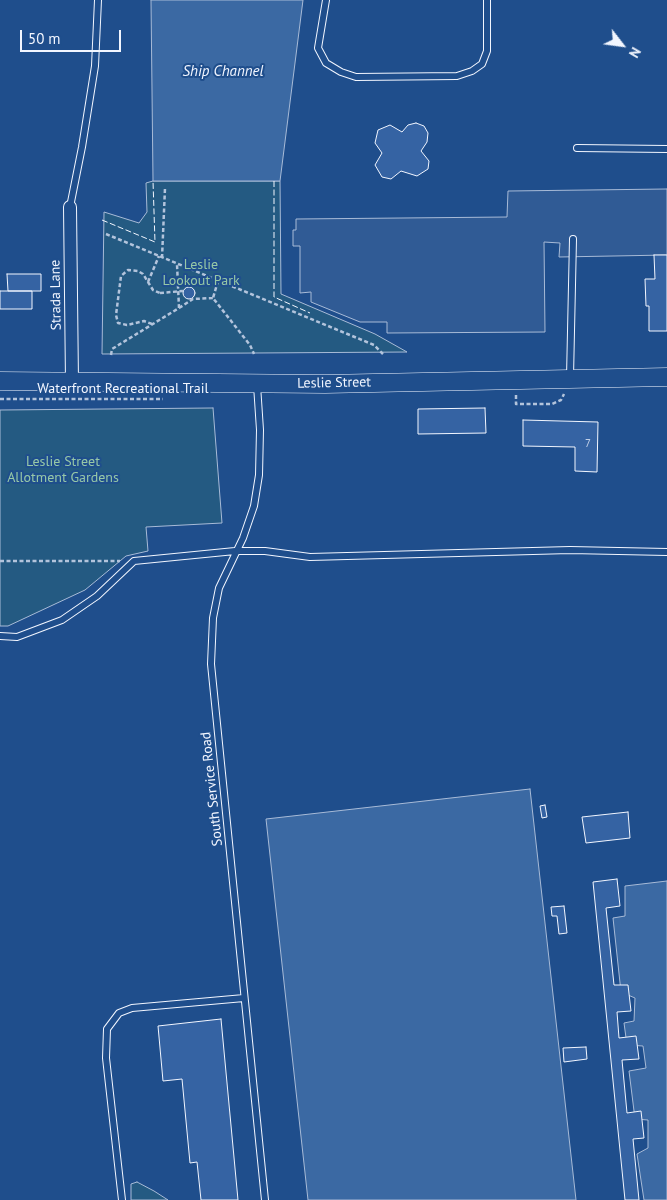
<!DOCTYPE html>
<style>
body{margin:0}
#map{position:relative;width:667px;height:1200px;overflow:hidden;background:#1f4e8c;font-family:"PT Sans",sans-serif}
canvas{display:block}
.north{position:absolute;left:597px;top:20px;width:50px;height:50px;-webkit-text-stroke:4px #1f4e8c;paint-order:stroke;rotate:120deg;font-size:14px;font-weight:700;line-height:20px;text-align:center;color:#f2f6ff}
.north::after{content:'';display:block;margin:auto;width:18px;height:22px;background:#f2f6ff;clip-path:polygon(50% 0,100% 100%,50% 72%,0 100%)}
.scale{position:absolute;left:20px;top:30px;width:101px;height:22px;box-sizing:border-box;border:2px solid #f2f6ff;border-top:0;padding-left:6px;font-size:15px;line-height:18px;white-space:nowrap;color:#f2f6ff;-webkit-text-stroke:4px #1f4e8c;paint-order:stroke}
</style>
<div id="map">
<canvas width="667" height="1200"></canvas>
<div class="north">N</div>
<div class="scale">50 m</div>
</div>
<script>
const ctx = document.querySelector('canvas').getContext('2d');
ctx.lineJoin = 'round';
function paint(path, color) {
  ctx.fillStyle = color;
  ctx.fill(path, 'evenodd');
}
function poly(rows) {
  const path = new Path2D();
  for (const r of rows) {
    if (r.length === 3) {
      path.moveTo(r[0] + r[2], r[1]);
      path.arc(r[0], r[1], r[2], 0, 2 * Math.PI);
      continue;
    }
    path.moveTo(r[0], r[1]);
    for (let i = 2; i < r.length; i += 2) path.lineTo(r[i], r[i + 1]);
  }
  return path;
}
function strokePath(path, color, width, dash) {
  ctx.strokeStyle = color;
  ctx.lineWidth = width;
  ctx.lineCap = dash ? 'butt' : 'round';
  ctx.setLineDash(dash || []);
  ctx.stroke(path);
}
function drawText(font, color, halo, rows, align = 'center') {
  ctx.font = font + ' "PT Sans",sans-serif';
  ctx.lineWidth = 4;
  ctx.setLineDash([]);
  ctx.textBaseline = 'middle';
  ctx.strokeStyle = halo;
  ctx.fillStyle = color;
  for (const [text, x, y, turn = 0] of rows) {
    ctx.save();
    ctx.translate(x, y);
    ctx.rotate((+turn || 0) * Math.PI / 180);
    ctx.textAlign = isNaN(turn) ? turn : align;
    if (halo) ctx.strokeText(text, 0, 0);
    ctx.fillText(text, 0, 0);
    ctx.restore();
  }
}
const green = poly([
 [153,181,280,181,281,294,375,334,407,352,102,354,104,212,139,223,147,212,146,183,153,181],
 [213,408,222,523,146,527,148,551,126,556,85,590,8,626,0,626,0,410,213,408],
 [137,1182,154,1191,168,1200,131,1200,131,1184,137,1182]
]);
paint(green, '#245a82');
strokePath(green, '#a8bbd7', 1);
const parking = poly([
 [667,189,667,255,559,257,560,243,544,242,545,332,387,333,387,322,360,322,311,302,311,292,300,293,300,246,293,246,293,230,296,230,296,219,507,217,508,191,667,189]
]);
paint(parking, '#305b95');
strokePath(parking, '#a8bbd7', 1);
const water = poly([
 [151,0,303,0,280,181,153,181,151,0],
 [530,789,576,1200,308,1200,266,819,530,789],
 [667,881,667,1200,644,1200,637,1154,648,1148,648,1120,635,1119,629,1071,646,1068,643,1046,627,1045,624,1023,634,1021,635,998,621,992,613,918,625,916,625,886,667,881]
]);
paint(water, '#3b69a3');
strokePath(water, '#a8bbd7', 1);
const building = poly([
 [416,123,424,126,428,133,427,142,421,151,429,161,428,169,417,176,401,171,391,179,382,177,375,165,382,153,375,143,378,130,390,125,402,132,408,125,416,123],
 [654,255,667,255,667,331,649,331,649,306,646,306,645,279,655,279,654,255],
 [7,274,41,274,41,291,8,291,7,274],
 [189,293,6],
 [0,291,32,291,32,309,0,309,0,291],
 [485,408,486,433,418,434,418,409,485,408],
 [523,420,598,422,597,472,575,471,575,447,523,446,523,420],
 [545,805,547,817,542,818,540,806,545,805],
 [628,812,630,838,586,843,582,817,628,812],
 [617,879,620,906,606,908,614,985,628,985,631,1011,617,1012,619,1038,636,1036,639,1059,622,1060,627,1113,641,1111,644,1138,633,1139,639,1200,625,1200,593,882,617,879],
 [564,906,567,933,559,934,557,916,552,916,551,907,564,906],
 [221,1019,238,1200,201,1200,197,1162,190,1163,182,1079,163,1081,158,1026,221,1019],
 [586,1047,587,1059,564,1062,563,1048,586,1047]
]);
paint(building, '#3563a3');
strokePath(building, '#f2f6ff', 1);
const lane = poly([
 [326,0,318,48,326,63,341,72,356,77,457,76,472,71,482,64,487,51,487,0],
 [577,148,667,149],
 [70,207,82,147,95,66,98,0],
 [570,377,573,239],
 [257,385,260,430,259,475,254,506,243,538,219,588,213,618,211,664,265,1200],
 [0,636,17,637,62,620,97,596,134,561,235,551,265,551,310,557,570,550,667,552],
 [122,1200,106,1058,107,1029,119,1013,132,1008,244,998]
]);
const street = poly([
 [70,207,72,382]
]);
const secondary = poly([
 [0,381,325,384,667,377]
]);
strokePath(lane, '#f2f6ff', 8);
strokePath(street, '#f2f6ff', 14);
strokePath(secondary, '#f2f6ff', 19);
strokePath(poly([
 [106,234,374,345,383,354],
 [162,258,165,188],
 [218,281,213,298,250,345,254,354],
 [148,282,159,256],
 [179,308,193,299,213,298],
 [152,324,144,321,127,325,118,323,116,315,121,276,128,270,138,271,143,274,153,290,160,293],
 [111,355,112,349,179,308,177,264],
 [516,395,516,404,552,404,561,400,564,394],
 [0,399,163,399],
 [0,561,120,561]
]), '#b3c4dc', 2.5, [4, 2.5]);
strokePath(lane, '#1f4e8c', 6);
strokePath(street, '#1f4e8c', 12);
strokePath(secondary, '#1f4e8c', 18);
strokePath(poly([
 [160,293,183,291]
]), '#b3c4dc', 2.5, [4, 2.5]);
strokePath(poly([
 [274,181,274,297,310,313],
 [102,220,155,242,153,181]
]), '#f2f6ff', 1, [6, 2.5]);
drawText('11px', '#c3d1e8', null, [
 ["7",588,444]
]);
drawText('14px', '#97c8a6', '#1f4e8c', [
 ["Leslie",201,265],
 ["Lookout Park",201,281],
 ["Leslie Street",63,462],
 ["Allotment Gardens",63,478]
]);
drawText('14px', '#f2f6ff', '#1f4e8c', [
 ["Strada Lane",56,295,-91],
 ["Leslie Street",334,383,-1],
 ["Waterfront Recreational Trail",123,389],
 ["South Service Road",212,789,-96]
]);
drawText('italic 15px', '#f2f6ff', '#1f4e8c', [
 ["Ship Channel",223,72]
]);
</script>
